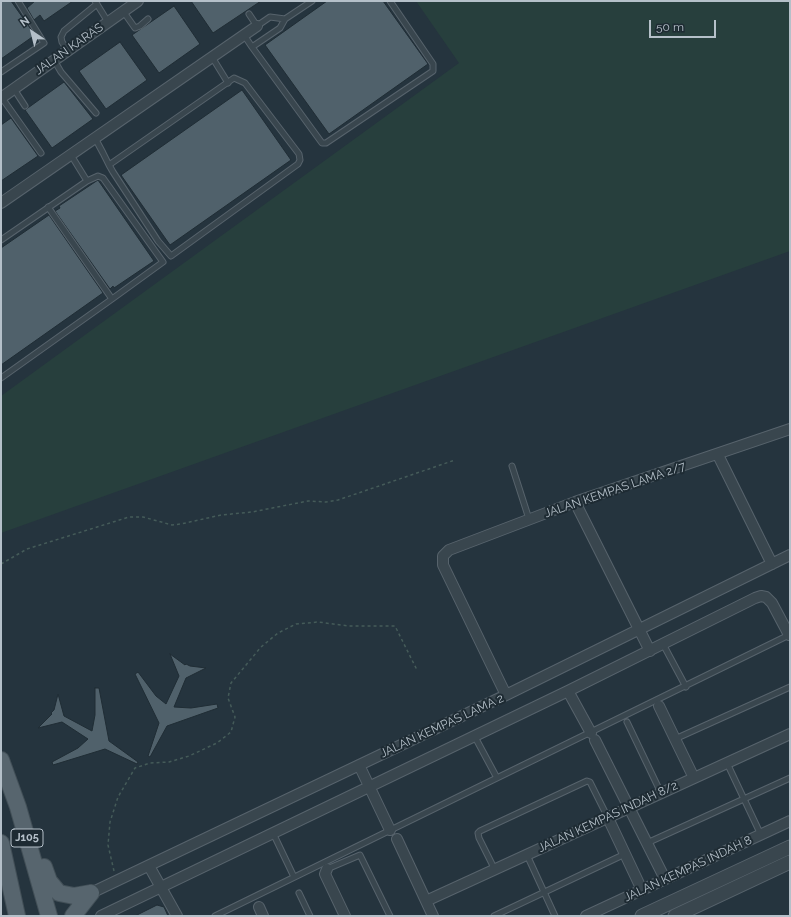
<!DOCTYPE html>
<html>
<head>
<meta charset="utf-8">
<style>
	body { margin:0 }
	#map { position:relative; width:791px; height:917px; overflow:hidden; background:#25343e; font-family:Raleway,sans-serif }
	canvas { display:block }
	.frame { position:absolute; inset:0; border:2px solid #b5c0c9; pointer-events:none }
	.north { position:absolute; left:12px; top:12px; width:40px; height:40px; -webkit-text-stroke:3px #1e2b33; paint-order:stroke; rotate:325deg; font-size:11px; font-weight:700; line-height:16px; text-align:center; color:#b5c0c9 }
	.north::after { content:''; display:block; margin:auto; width:14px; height:18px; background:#b5c0c9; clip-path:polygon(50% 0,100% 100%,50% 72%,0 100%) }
	.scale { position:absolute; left:649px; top:20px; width:67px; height:18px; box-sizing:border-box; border:2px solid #b5c0c9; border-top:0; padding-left:5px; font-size:12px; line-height:14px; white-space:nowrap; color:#b5c0c9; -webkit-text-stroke:3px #1e2b33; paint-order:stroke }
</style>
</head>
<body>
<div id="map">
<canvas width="791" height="917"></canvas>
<div class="frame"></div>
<div class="north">N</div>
<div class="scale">50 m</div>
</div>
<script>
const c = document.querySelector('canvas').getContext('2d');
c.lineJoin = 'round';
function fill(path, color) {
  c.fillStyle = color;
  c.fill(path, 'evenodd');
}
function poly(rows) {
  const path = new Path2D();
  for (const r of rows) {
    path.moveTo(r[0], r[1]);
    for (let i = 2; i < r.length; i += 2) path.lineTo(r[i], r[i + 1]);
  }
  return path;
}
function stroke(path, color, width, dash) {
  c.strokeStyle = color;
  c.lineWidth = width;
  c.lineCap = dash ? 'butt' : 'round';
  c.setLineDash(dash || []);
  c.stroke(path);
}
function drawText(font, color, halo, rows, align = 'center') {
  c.font = font + ' Raleway,sans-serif';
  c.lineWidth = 4;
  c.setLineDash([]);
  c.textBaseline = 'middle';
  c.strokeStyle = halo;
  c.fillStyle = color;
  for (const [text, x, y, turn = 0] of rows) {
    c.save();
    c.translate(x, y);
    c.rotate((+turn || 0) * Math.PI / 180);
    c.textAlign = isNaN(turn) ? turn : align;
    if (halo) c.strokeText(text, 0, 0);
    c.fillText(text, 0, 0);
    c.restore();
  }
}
const green = poly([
	[416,1,790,1,790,251,1,533,1,396,459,63]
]);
const building = poly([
	[1,1,11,1,35,35,1,59,1,1],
	[35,1,73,1,44,21,40,15,34,20,27,8,35,1],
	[191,1,261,1,213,33,191,1],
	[327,1,383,1,428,64,329,134,265,45,327,1],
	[174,6,200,44,159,73,132,35,174,6],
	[120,42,147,80,106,109,79,71,120,42],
	[64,82,93,119,52,148,25,110,64,82],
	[242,90,291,160,170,245,121,175,242,90],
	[11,118,38,156,1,181,1,125,11,118],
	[98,180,154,261,114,288,113,286,110,289,55,211,60,208,59,206,98,180],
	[49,215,103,293,1,365,1,248,49,215],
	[170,654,185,665,186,664,190,666,206,668,186,678,174,707,191,708,217,704,218,708,167,726,150,757,148,756,159,723,135,674,138,672,156,696,166,704,179,676,170,654],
	[95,688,99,688,109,741,138,762,137,764,105,749,53,765,52,762,78,748,88,739,62,722,38,728,52,714,51,713,54,710,58,694,64,716,92,731,95,715,95,688],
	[157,905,164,907,168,916,135,916,157,905]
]);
const path = poly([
	[1,564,27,549,129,517,143,517,172,525,181,524,221,515,252,512,308,501,326,502,338,500,455,460],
	[114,871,108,845,110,822,118,797,135,768,150,763,169,762,189,756,217,743,231,732,235,717,228,698,231,683,261,647,278,633,296,624,318,622,349,626,395,626,417,670]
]);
const service = poly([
	[95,1,108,22],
	[123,11,135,28,140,26,148,19],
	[249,14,257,26,270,17,285,19,312,1],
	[285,19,280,28,252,47,322,143,326,143,433,71,433,64,390,1],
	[244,35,252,47],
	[68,51,62,42,61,37,64,31,97,4],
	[212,57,228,83],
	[54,60,61,72,96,113],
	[1,72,44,43,18,1],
	[14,89,25,106],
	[2,98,41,153],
	[95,138,103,153,109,165,113,172,158,241,171,256,298,164,300,160,299,154,245,83,234,78,109,165],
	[87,181,98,176,103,178,163,262,112,299],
	[1,240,87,181,71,155],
	[1,378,112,299,48,207],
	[512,466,529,519],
	[663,644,686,687],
	[627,722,661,793],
	[475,737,497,778],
	[675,739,790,687],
	[727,763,761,835],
	[273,833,294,877],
	[647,843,790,778],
	[527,855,555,916],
	[327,869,360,855,390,916],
	[495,870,479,838,478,833,480,831,587,781,590,782,608,818],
	[299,893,310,916],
	[215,916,789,635],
	[494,916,625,854]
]);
const minor = poly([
	[1,98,138,1],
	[1,203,257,26],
	[718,455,772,564],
	[575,502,650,651],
	[568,691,591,733],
	[506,695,443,565,443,556,449,550,575,502,790,429],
	[659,706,694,778],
	[595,740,665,879],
	[359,765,390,830],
	[608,818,642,890],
	[397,839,433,916],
	[149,866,177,916],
	[327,869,325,874,345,916],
	[91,893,506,695,790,555],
	[426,901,790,734],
	[259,907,263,916],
	[101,916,568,691,755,598,761,596,766,597,772,603,789,635],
	[586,916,790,821]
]);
const tertiary = poly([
	[642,916,790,847],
	[675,916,790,862]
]);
const primary = poly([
	[1,760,18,807,49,916],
	[1,843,17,916],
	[44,867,49,881,59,893,74,896,91,893],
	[73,916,91,893]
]);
const shields = [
	[27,838,32]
];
const shieldNames = [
	["J105",27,838]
];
const streetNames = [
	["JALAN KARAS",69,49,-35],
	["JALAN KEMPAS LAMA 2/7",615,490,-19],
	["JALAN KEMPAS LAMA 2",442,726,-25],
	["JALAN KEMPAS INDAH 8/2",608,817,-25],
	["JALAN KEMPAS INDAH 8",688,869,-25]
];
fill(green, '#273f3d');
fill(building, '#50616b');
stroke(building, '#202d35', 1);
stroke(service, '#57636c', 7);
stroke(minor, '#57636c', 12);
stroke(tertiary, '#57636c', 15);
stroke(primary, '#424f57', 18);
stroke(path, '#455b59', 1.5, [3, 3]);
stroke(service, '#39464e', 5);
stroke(minor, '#39464e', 10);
stroke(tertiary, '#39464e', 13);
stroke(primary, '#57656e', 16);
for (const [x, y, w] of shields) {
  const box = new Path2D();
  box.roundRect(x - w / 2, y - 9, w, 18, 3);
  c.fillStyle = '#1e2b33';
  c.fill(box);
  stroke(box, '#b5c0c9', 1);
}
drawText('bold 11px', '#b5c0c9', null, shieldNames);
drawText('12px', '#b5c0c9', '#1e2b33', streetNames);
</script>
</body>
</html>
